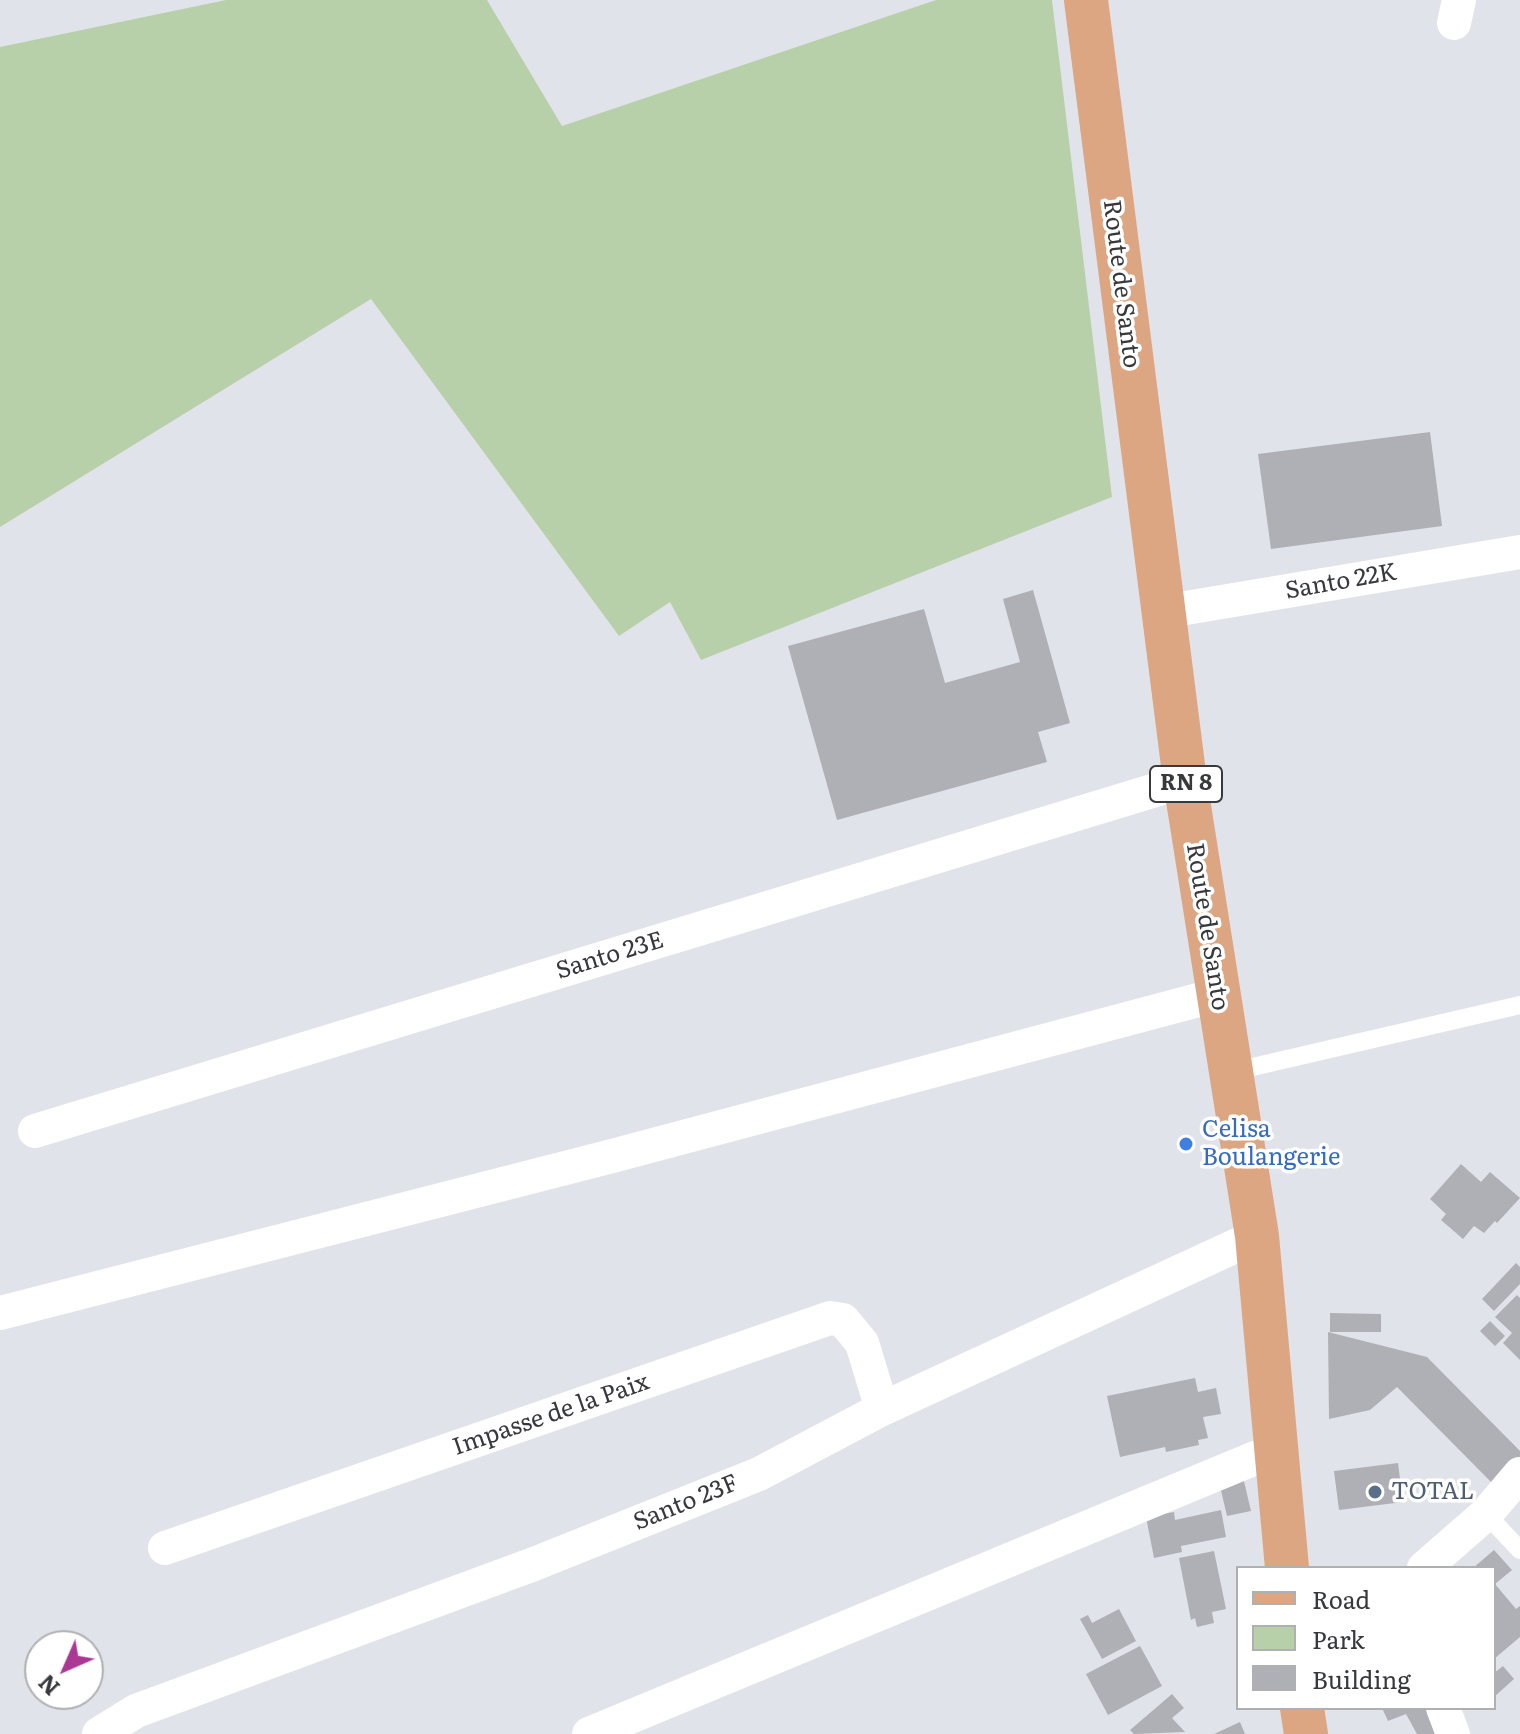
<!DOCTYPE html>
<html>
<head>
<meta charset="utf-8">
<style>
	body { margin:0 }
	#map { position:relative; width:1520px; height:1734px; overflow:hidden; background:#e1e3ea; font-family:Literata,serif }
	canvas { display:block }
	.legend { position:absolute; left:1236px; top:1566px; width:260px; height:144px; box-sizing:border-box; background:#fff; border:2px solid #afb0b1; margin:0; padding:10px 14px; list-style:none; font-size:24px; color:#38393c }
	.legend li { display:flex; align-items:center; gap:16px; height:40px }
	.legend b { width:40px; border:2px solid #afb0b1 }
	.north { position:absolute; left:24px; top:1630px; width:80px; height:80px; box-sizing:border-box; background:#fff; border:2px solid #afb0b1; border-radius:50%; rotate:225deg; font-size:22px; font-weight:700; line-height:32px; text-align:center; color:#38393c }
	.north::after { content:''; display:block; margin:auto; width:28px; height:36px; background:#ab3893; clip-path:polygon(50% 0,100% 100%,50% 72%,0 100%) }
</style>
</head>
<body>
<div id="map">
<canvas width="1520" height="1734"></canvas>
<ul class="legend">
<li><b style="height:10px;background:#dda683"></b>Road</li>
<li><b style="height:22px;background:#b8d0aa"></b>Park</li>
<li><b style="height:22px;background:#aeb0b6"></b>Building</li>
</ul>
<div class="north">N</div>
</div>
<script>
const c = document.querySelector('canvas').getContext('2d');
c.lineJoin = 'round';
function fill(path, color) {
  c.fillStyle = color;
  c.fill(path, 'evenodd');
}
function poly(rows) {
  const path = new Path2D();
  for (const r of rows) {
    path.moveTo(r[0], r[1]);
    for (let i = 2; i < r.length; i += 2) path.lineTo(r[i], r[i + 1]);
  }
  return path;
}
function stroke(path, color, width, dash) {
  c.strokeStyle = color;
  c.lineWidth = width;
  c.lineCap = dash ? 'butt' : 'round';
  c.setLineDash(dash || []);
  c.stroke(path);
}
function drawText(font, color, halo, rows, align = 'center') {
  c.font = font + ' Literata,serif';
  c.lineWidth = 7;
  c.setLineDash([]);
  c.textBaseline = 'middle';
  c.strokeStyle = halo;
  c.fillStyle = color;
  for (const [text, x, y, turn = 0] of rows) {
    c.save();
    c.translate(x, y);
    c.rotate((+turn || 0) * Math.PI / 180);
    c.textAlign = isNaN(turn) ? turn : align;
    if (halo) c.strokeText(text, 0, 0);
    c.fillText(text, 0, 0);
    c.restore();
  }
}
const green = poly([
	[226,0,487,0,562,126,936,0,1052,0,1112,497,701,660,670,602,619,636,371,299,0,527,0,47]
]);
const building = poly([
	[1430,432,1442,526,1271,549,1258,454],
	[1033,590,1070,723,1038,732,1047,762,837,820,788,646,924,609,945,683,1020,662,1003,599],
	[1461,1164,1481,1182,1490,1172,1520,1198,1497,1223,1495,1221,1484,1233,1474,1226,1463,1239,1441,1220,1446,1214,1430,1199],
	[1516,1263,1520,1267,1520,1284,1494,1311,1482,1299],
	[1517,1295,1520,1298,1520,1360,1503,1343,1512,1333,1495,1317],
	[1330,1313,1381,1314,1381,1332,1330,1332],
	[1490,1321,1505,1336,1495,1346,1480,1331],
	[1328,1332,1427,1357,1520,1451,1520,1458,1493,1484,1397,1387,1370,1410,1329,1419],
	[1195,1378,1198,1392,1216,1388,1221,1414,1203,1417,1208,1438,1198,1440,1199,1445,1166,1452,1165,1447,1120,1457,1107,1396],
	[1398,1463,1403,1502,1339,1510,1334,1471],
	[1243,1477,1251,1511,1227,1516,1219,1482],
	[1221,1510,1226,1537,1181,1546,1182,1552,1154,1558,1146,1517,1174,1512,1175,1520],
	[1494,1550,1512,1570,1495,1584,1516,1609,1520,1606,1520,1637,1494,1659,1494,1568,1473,1568],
	[1214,1551,1226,1609,1212,1612,1214,1623,1197,1627,1195,1618,1191,1620,1179,1558],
	[1119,1609,1136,1641,1102,1659,1080,1619,1088,1615,1092,1623],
	[1140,1646,1162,1686,1108,1715,1086,1674],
	[1503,1666,1514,1679,1494,1697,1494,1673],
	[1172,1694,1184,1708,1172,1718,1185,1732,1134,1734,1130,1730],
	[1382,1708,1429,1708,1441,1734,1417,1734,1406,1714,1388,1721],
	[1240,1722,1245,1734,1214,1734]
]);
const service = poly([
	[1231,1072,1520,1005],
	[1486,1514,1520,1550]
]);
const minor = poly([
	[1454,23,1459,0],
	[1162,612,1520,552],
	[35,1131,1185,781],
	[0,1313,616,1155,1217,995],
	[165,1548,830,1318,843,1320,862,1343,882,1409],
	[1424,1568,1486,1514,1520,1474],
	[1443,1708,1453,1734],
	[99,1734,136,1711,534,1564,759,1474,882,1409,1257,1236],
	[589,1734,1277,1449]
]);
const primary = poly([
	[1086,0,1185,781,1257,1236,1287,1568],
	[1302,1708,1306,1734]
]);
const markers = [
	[1186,1144,8,"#3f7fe0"],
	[1375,1492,8,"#5c6f8a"]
];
const shields = [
	[1186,784,72]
];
const shieldNames = [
	["RN 8",1186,784]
];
const streetNames = [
	["Route de Santo",1121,284,83],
	["Santo 22K",1341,582,-10],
	["Route de Santo",1207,927,81],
	["Santo 23E",610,956,-17],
	["Impasse de la Paix",551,1415,-19],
	["Santo 23F",686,1503,-22]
];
const shopNames = [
	["Celisa",1202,1130],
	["Boulangerie",1202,1158]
];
const serviceNames = [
	["TOTAL",1391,1492]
];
fill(green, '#b8d0aa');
fill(building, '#aeb0b6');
stroke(service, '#fff', 18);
stroke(minor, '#fff', 34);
stroke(primary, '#dda683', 44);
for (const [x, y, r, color] of markers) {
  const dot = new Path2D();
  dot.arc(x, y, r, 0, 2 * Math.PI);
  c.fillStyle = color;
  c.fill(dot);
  stroke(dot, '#fff', 3);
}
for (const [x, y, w] of shields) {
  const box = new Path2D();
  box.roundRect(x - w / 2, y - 18, w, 36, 6);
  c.fillStyle = '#fff';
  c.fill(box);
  stroke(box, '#38393c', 2);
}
drawText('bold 22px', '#38393c', null, shieldNames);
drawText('24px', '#38393c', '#fff', streetNames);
drawText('24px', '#366cbe', '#fff', shopNames, 'left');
drawText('24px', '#4e5e75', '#fff', serviceNames, 'left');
</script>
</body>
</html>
